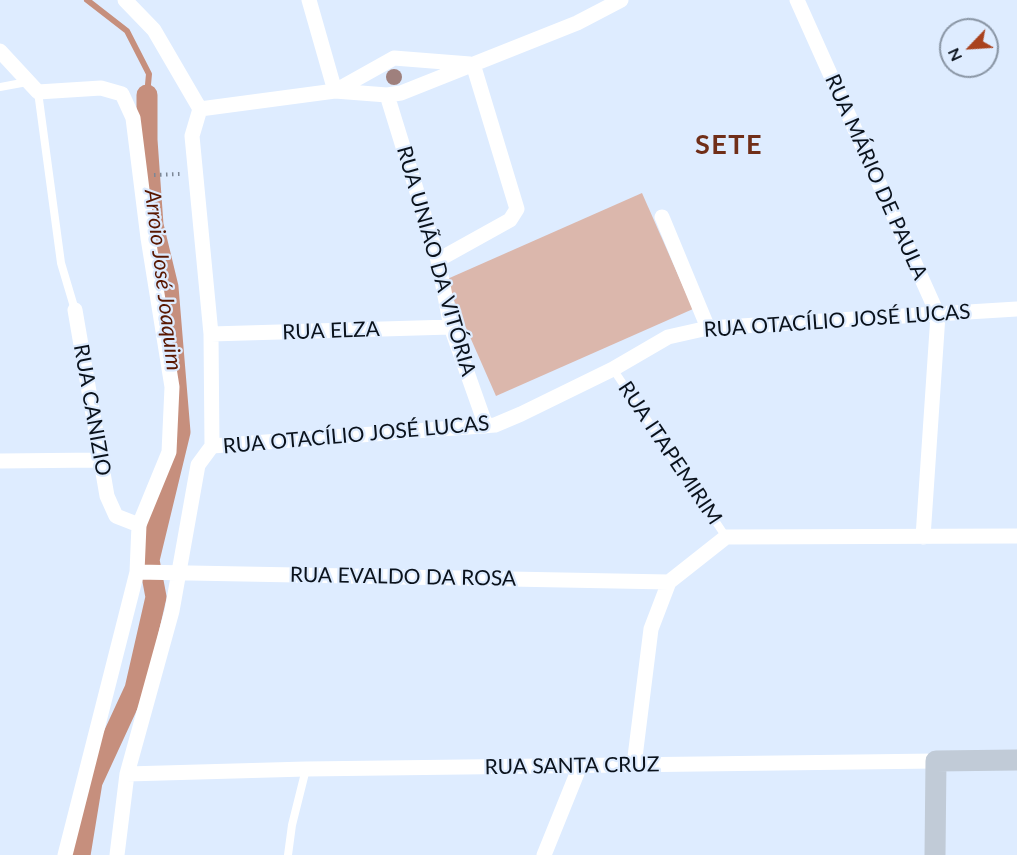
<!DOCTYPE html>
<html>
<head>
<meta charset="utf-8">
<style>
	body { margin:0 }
	#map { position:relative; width:1017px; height:855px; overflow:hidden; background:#deecff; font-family:Lato,sans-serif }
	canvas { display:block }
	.north { position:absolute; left:939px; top:18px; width:60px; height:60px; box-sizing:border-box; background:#deecff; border:2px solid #8995a4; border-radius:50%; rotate:245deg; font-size:16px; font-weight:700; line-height:24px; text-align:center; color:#0a121c }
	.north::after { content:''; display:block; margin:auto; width:21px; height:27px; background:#a9421e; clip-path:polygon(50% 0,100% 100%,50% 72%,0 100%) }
</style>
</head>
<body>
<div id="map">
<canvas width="1017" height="855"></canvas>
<div class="north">N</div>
</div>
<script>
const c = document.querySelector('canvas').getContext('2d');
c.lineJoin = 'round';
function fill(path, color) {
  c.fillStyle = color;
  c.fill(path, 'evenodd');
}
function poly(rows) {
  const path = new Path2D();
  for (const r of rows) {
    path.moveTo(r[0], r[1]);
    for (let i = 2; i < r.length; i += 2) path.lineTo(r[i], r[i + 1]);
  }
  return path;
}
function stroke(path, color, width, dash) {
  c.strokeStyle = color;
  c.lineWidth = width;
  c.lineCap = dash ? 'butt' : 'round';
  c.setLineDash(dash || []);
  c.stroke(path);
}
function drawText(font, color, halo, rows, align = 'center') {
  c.font = font + ' Lato,sans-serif';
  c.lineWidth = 4.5;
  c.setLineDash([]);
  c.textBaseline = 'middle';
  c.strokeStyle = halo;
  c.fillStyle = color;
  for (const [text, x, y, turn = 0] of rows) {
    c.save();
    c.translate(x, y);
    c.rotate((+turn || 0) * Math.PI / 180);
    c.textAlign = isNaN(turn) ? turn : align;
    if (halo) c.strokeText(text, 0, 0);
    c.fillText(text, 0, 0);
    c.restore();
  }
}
const green = poly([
	[642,193,693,309,496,396,445,280]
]);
const stream = poly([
	[87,0,127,31,149,74,147,95]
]);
const canal = poly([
	[80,855,92,782,135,689,156,597,149,560,180,432,168,287,153,225,147,140,147,95]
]);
const path = poly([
	[154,175,180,174]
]);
const service = poly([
	[0,87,27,82],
	[38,92,61,263,75,310],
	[613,369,726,537],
	[288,855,292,825,306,769]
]);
const minor = poly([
	[125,0,154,30,200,109],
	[309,0,335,91],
	[797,0,938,315,923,537],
	[0,51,38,92,101,88,122,94,133,118,148,238,172,387,169,452,139,525,137,572,65,855],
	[335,91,394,58,470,64],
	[387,95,438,260,451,327,486,426],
	[200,109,335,91,387,95,401,93,577,23,621,0],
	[200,109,192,136,211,334,212,446],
	[662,217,708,328],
	[438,260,510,220,517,209,473,64],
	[75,310,107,496,116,516,139,525],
	[211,334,451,327],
	[212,446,495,425,521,414,613,369,668,337,708,328,1017,309],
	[0,461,101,460],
	[137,572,669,582],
	[634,765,651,629,669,582,726,537,1017,536],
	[127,774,306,769,936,761],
	[117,855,127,774,172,611,198,465,212,446],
	[544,855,580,766]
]);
const secondary = poly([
	[935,855,936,761,1017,760]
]);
const trees = [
	[394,77]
];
const streetNames = [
	["RUA MÁRIO DE PAULA",876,177,66],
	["RUA UNIÃO DA VITÓRIA",436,261,74],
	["RUA OTACÍLIO JOSÉ LUCAS",837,321,-4],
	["RUA ELZA",331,331,-2],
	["RUA CANIZIO",92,410,80],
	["RUA OTACÍLIO JOSÉ LUCAS",356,435,-5],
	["RUA ITAPEMIRIM",670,453,56],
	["RUA EVALDO DA ROSA",403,577,1],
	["RUA SANTA CRUZ",572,766,-1]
];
const waterNames = [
	["Arroio José Joaquim",163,280,83]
];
const districtNames = [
	["SETE",729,145]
];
fill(green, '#dbb7ac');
stroke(stream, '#c68f7d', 6);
stroke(canal, '#c68f7d', 21);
stroke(path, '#7c8796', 4, [1.5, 4.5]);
stroke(service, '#fff', 8);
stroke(minor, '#fff', 15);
stroke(secondary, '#c1cbd7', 21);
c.fillStyle = '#9f807d';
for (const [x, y] of trees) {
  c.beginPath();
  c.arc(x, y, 8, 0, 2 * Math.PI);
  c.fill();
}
drawText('21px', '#0a121c', '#deecff', streetNames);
drawText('italic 22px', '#591700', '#deecff', waterNames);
c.letterSpacing = '1.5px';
drawText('bold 27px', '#702e18', '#deecff', districtNames);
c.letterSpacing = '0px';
</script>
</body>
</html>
